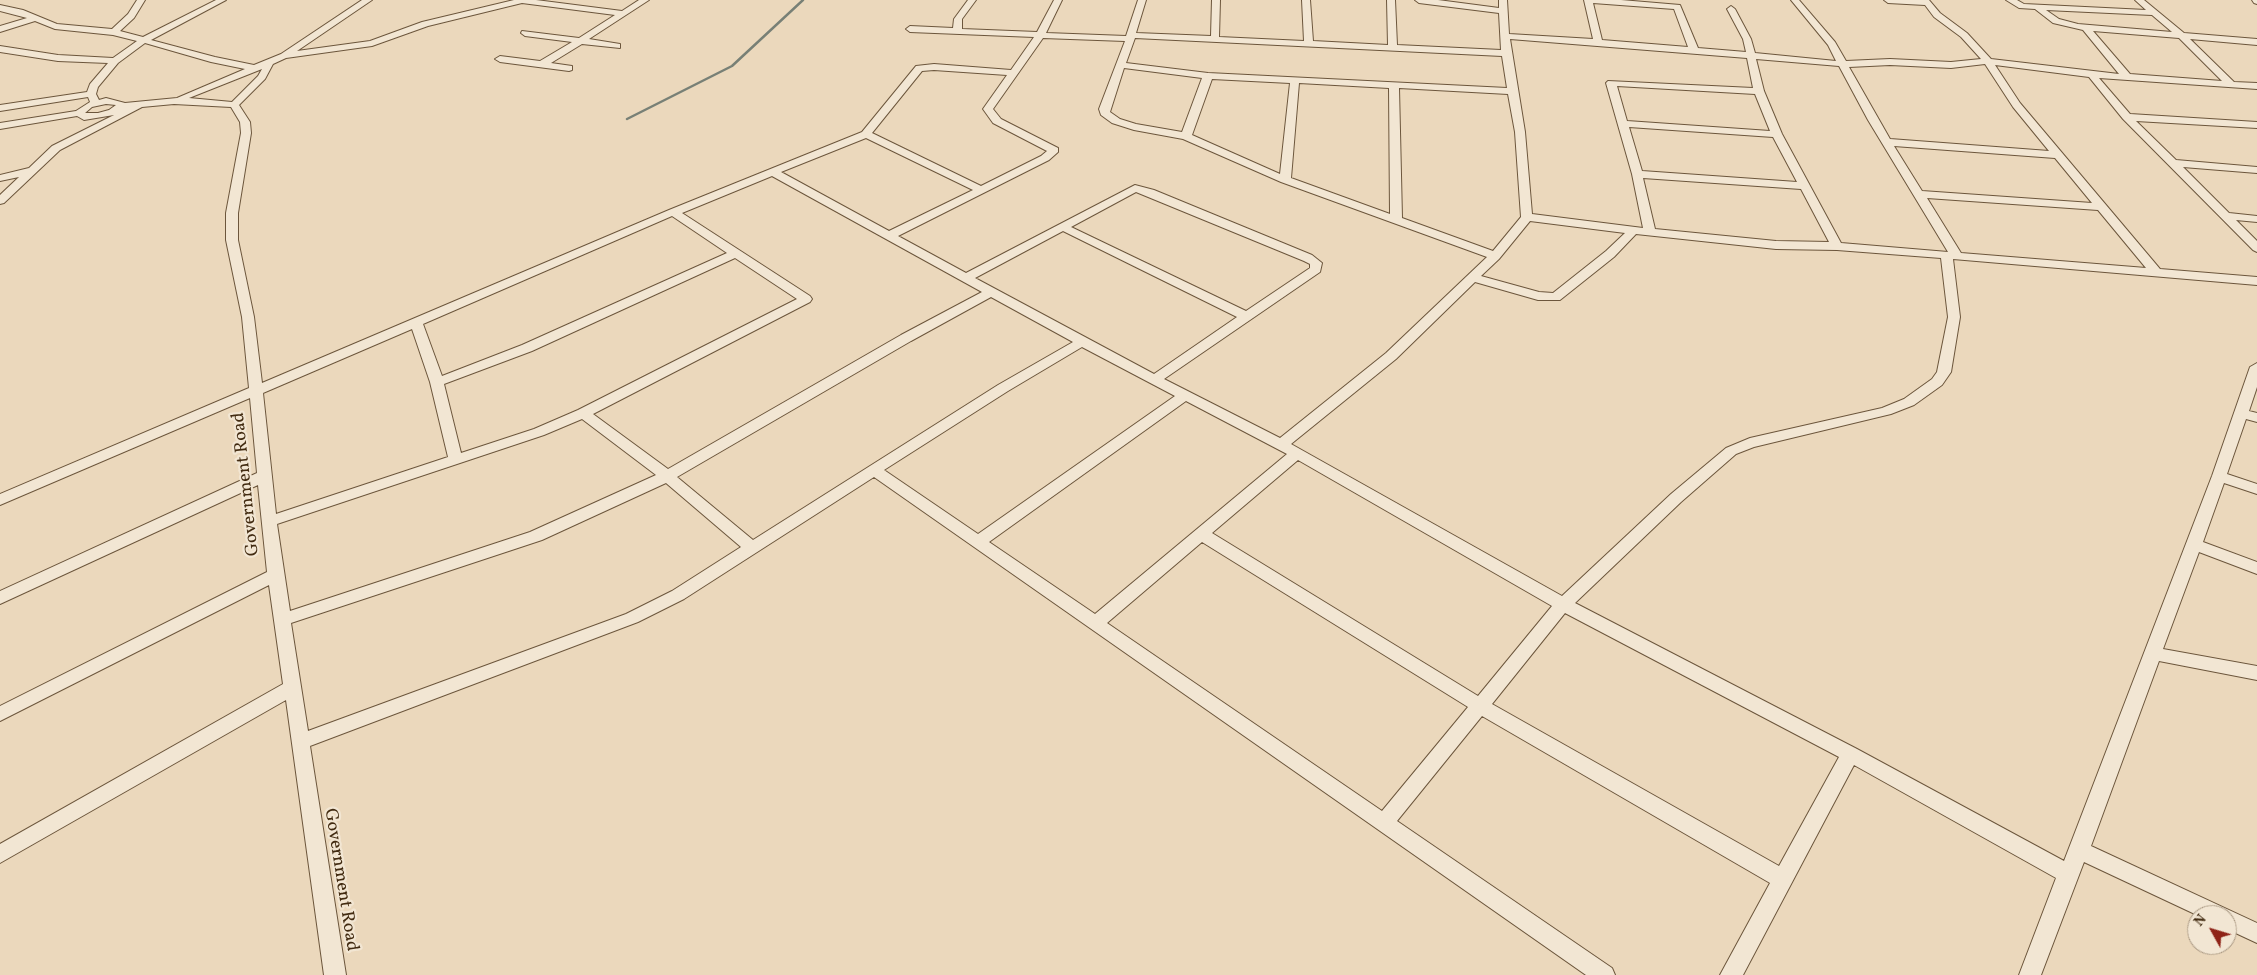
<!DOCTYPE html>
<html>
<head>
<meta charset="utf-8">
<style>
	body { margin:0 }
	#map { position:relative; width:2257px; height:975px; overflow:hidden; background:#ebd8bc; font-family:Vollkorn,serif }
	canvas { display:block }
	.north { position:absolute; left:2187px; top:905px; width:50px; height:50px; box-sizing:border-box; background:#f2e6d3; border:1px solid #ac9b85; border-radius:50%; rotate:309deg; font-size:14px; font-weight:700; line-height:20px; text-align:center; color:#422b11 }
	.north::after { content:''; display:block; margin:auto; width:18px; height:22px; background:#8f2418; clip-path:polygon(50% 0,100% 100%,50% 72%,0 100%) }
</style>
</head>
<body>
<div id="map">
<canvas width="2257" height="975"></canvas>
<div class="north">N</div>
</div>
<script>
const c = document.querySelector('canvas').getContext('2d');
c.lineJoin = 'round';
function poly(rows) {
  const path = new Path2D();
  for (const r of rows) {
    path.moveTo(r[0], r[1]);
    for (let i = 2; i < r.length; i += 2) path.lineTo(r[i], r[i + 1]);
  }
  return path;
}
function stroke(path, color, width, dash) {
  c.strokeStyle = color;
  c.lineWidth = width;
  c.lineCap = dash ? 'butt' : 'round';
  c.setLineDash(dash || []);
  c.stroke(path);
}
function fill(path, color) {
  c.fillStyle = color;
  c.fill(path, 'evenodd');
}
function drawText(font, color, halo, rows, align = 'center') {
  c.font = font + ' Vollkorn,serif';
  c.lineWidth = 4.5;
  c.setLineDash([]);
  c.textBaseline = 'middle';
  c.strokeStyle = halo;
  c.fillStyle = color;
  for (const [text, x, y, turn = 0] of rows) {
    c.save();
    c.translate(x, y);
    c.rotate((+turn || 0) * Math.PI / 180);
    c.textAlign = isNaN(turn) ? turn : align;
    if (halo) c.strokeText(text, 0, 0);
    c.fillText(text, 0, 0);
    c.restore();
  }
}
const stream = poly([
	[627,119,732,66,803,0]
]);
const minor = poly([
	[137,0,145,0,134,18,120,31,143,37,216,0,226,0,151,40,215,57,254,65,281,54,362,0,372,0,297,51,370,41,422,22,514,0,536,0,622,11,639,0,649,0,589,39,620,44,620,48,582,44,551,63,572,66,572,70,569,71,500,62,495,59,500,56,540,61,572,42,525,36,521,33,522,31,579,38,615,15,522,3,428,26,372,46,286,58,273,64,265,79,239,105,250,122,251,133,238,213,238,240,254,317,262,383,669,210,862,132,916,66,934,64,1011,70,1034,37,910,32,906,29,910,26,953,28,954,19,968,0,976,0,962,19,962,29,1037,32,1054,0,1062,0,1046,33,1126,36,1138,0,1146,0,1136,33,1211,36,1212,0,1220,0,1219,37,1304,41,1302,0,1310,0,1313,41,1388,45,1387,0,1395,0,1397,45,1501,50,1499,13,1419,3,1415,0,1438,0,1499,8,1499,0,1507,0,1509,34,1593,39,1584,0,1621,0,1680,5,1698,48,1746,52,1743,39,1727,9,1731,6,1735,9,1751,39,1755,53,1836,61,1828,45,1791,0,1799,0,1835,42,1846,61,1890,59,1951,62,1981,59,1961,37,1934,17,1925,5,1888,3,1884,0,1929,0,1940,13,1967,33,1991,59,2119,74,2083,30,2053,23,2035,9,2019,8,2006,0,2017,0,2024,4,2146,10,2135,0,2144,0,2184,33,2257,39,2257,45,2190,39,2234,82,2257,83,2257,89,2099,78,2130,114,2257,122,2257,128,2136,121,2176,160,2257,167,2257,173,2183,167,2229,213,2257,216,2257,222,2236,220,2257,241,2257,252,2253,250,2123,119,2089,77,1995,65,2020,103,2160,269,2257,277,2257,285,1953,259,1960,317,1951,372,1942,385,1914,405,1891,414,1754,447,1736,454,1681,502,1575,603,1857,749,2064,861,2212,476,2250,367,2257,363,2257,387,2249,411,2257,413,2257,422,2246,419,2227,474,2257,484,2257,494,2224,483,2203,542,2257,562,2257,574,2199,552,2163,649,2257,666,2257,680,2159,661,2091,846,2257,923,2257,943,2227,929,2227,915,2197,915,2084,862,2041,975,2019,975,2056,878,1854,765,1743,975,1720,975,1770,883,1482,716,1397,821,1612,968,1615,975,1586,975,874,477,684,599,638,622,310,746,346,975,324,975,286,700,0,863,0,844,283,684,269,585,0,721,0,706,267,572,258,485,0,604,0,591,257,473,250,398,0,505,0,494,249,388,242,317,226,240,226,213,241,133,240,122,231,107,174,104,142,107,60,150,4,203,0,204,0,195,19,177,0,181,0,175,29,168,52,146,114,115,84,120,77,116,0,129,0,123,76,111,90,102,88,97,0,111,0,105,87,92,90,84,108,63,58,61,0,52,0,46,58,55,113,58,137,41,113,35,55,29,35,21,0,32,0,26,27,18,0,11,0,5,23,10,57,24,112,29,128,14,137,0],
	[1593,3,1674,9,1688,47,1602,40,1593,3],
	[2046,10,2152,15,2172,32,2078,24,2059,19,2046,10],
	[2093,31,2179,38,2222,81,2130,74,2093,31],
	[1043,38,1125,41,1099,109,1101,115,1112,123,1134,130,1183,139,1281,182,1487,257,1386,353,1280,438,1164,379,1320,272,1322,263,1312,255,1154,190,1135,185,966,273,898,236,1049,160,1058,152,1058,148,1001,119,993,109,1043,38],
	[1135,38,1502,56,1507,88,1208,73,1126,63,1135,38],
	[1510,39,1747,58,1753,88,1608,81,1606,83,1632,174,1643,228,1532,214,1525,132,1510,39],
	[145,43,211,62,245,69,177,98,125,103,106,98,99,100,96,94,98,87,118,63,145,43],
	[1756,59,1839,66,1868,120,1948,252,1841,243,1782,134,1764,91,1756,59],
	[1985,64,2013,107,2049,151,1890,139,1849,67,1890,65,1951,68,1985,64],
	[1124,68,1202,78,1182,132,1136,124,1120,119,1110,112,1124,68],
	[262,69,258,76,232,102,189,98,262,69],
	[934,70,1007,75,983,109,993,123,1047,151,1041,156,981,186,872,133,922,71,934,70],
	[1212,79,1290,83,1280,174,1192,135,1212,79],
	[1299,83,1389,88,1390,214,1291,178,1299,83],
	[1617,86,1755,94,1770,131,1627,121,1617,86],
	[1399,88,1508,94,1515,132,1521,217,1493,251,1402,218,1399,88],
	[106,104,116,105,109,110,98,113,85,113,92,107,106,104],
	[1629,127,1773,137,1797,182,1642,171,1629,127],
	[866,138,973,190,889,231,781,172,866,138],
	[1894,146,2055,158,2092,203,1922,191,1894,146],
	[772,176,982,292,901,335,668,469,593,414,810,302,812,299,810,296,682,213,772,176],
	[1643,178,1801,189,1829,242,1776,241,1655,229,1643,178],
	[1136,192,1304,261,1310,264,1310,268,1246,311,1071,227,1136,192],
	[1927,198,2098,210,2146,268,1961,253,1927,198],
	[672,216,727,253,522,345,442,376,423,324,672,216],
	[1530,221,1625,233,1606,251,1553,293,1539,292,1481,276,1499,259,1530,221],
	[1063,231,1237,317,1154,374,975,278,1063,231],
	[1636,234,1776,249,1837,250,1941,258,1948,317,1937,372,1932,379,1904,399,1882,408,1750,438,1726,448,1671,494,1562,596,1291,444,1396,359,1475,282,1538,300,1560,300,1614,257,1636,234],
	[735,258,797,299,578,410,534,429,461,453,444,384,532,351,735,258],
	[991,297,1073,342,998,385,753,540,677,477,911,341,991,297],
	[412,329,430,382,448,457,276,514,263,393,412,329],
	[1082,347,1175,396,978,534,884,470,1008,391,1082,347],
	[1186,401,1287,454,1095,614,989,542,1186,401],
	[582,419,656,475,530,532,290,611,277,524,544,435,582,419],
	[1298,460,1552,606,1478,696,1212,533,1298,460],
	[666,483,741,547,672,591,626,614,308,731,291,623,542,540,666,483],
	[1202,542,1468,707,1382,811,1107,623,1202,542],
	[1565,613,1839,757,1779,866,1492,704,1565,613],
	[2252,0,2257,0,2257,4,2254,3,2252,0]
]);
const streetNames = [
	["Government Road",247,484,-96],
	["Government Road",340,880,81]
];
stroke(stream, '#788076', 2.5);
stroke(minor, '#6c563c', 2);
fill(minor, '#f2e6d3');
drawText('18px', '#422b11', '#f2e6d3', streetNames);
</script>
</body>
</html>
